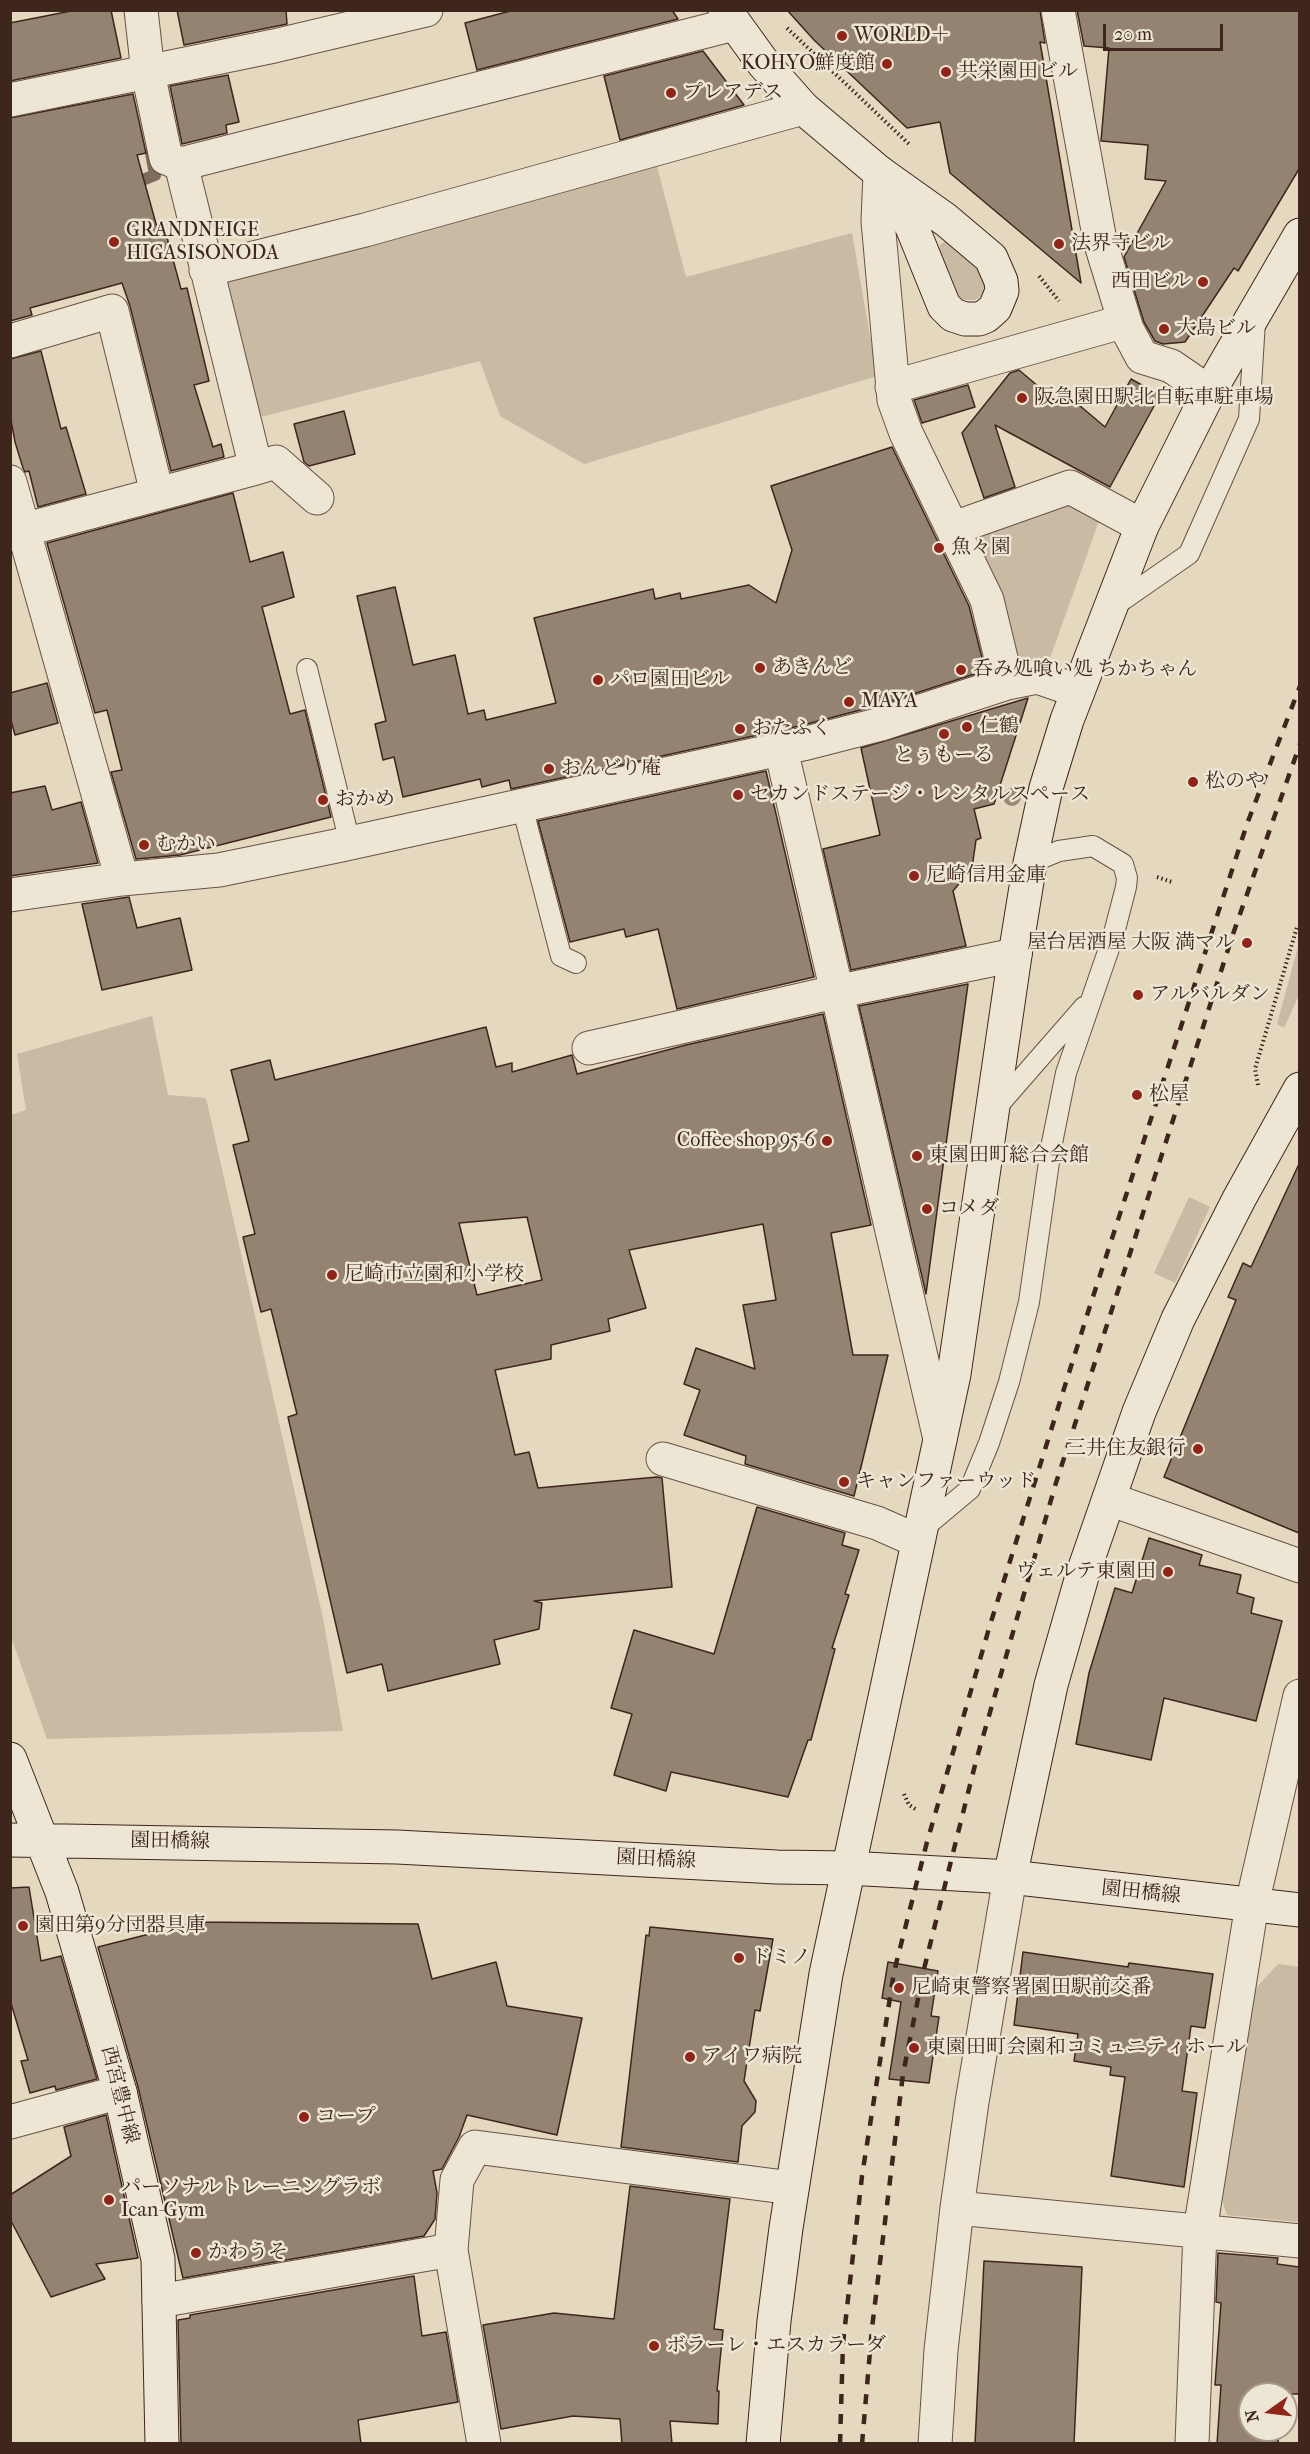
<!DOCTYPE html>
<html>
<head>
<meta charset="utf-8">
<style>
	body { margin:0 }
	#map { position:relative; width:1310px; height:2454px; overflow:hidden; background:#e4d8bf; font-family:"IM FELL French Canon",serif }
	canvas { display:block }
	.frame { position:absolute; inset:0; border:12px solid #3f261c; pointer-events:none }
	.north { position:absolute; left:1238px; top:2382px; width:60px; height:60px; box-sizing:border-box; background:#ede6d5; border:2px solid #a7998b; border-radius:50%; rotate:256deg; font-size:16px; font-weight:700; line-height:24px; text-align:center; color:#3f261c }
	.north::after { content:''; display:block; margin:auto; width:21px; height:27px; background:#8f2418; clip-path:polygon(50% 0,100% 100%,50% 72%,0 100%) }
	.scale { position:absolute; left:1103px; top:24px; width:120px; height:27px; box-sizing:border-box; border:3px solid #3f261c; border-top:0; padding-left:8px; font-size:18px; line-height:21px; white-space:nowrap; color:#3f261c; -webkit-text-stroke:4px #ede6d5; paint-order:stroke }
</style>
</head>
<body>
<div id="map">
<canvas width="1310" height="2454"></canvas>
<div class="frame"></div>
<div class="north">N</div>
<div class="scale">20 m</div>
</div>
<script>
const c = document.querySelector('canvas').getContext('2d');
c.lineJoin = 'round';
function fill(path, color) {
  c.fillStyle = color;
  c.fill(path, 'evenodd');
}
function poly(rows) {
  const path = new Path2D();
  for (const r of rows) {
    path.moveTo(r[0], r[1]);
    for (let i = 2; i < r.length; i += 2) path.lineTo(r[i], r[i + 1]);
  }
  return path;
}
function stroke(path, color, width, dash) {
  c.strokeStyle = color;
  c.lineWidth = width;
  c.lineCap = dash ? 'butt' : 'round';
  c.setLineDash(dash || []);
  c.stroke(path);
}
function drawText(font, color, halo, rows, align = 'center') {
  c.font = font + ' "IM FELL French Canon","Noto Serif JP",serif';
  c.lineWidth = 5;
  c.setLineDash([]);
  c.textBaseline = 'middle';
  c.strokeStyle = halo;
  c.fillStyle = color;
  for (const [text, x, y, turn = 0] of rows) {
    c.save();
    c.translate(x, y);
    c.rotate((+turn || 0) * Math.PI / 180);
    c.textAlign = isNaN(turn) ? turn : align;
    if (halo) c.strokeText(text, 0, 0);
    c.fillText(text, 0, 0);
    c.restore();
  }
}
const green = poly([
	[655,159,686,277,852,233,877,376,584,464,500,416,480,361,253,419,220,282],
	[944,242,949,242,978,265,985,285,982,295,975,300,957,300,939,252,940,245],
	[1065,503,1099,521,1048,664,1012,665,969,535],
	[1299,943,1299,995,1284,1028,1277,1024],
	[152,1016,168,1095,206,1098,323,1618,343,1731,47,1739,11,1637,10,1115,26,1110,17,1054],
	[1189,1197,1210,1207,1175,1283,1154,1273],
	[1278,1964,1299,1967,1299,2222,1227,2215,1222,2199,1254,1990]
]);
const stream = poly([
	[130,185,155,175,151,153]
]);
const building = poly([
	[76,10,111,10,121,58,10,81,10,23,76,10],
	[177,10,286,10,287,24,184,45,177,10],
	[514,10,672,10,678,19,477,70,465,23,514,10],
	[787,10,1040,10,1045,43,1040,42,1081,283,950,173,940,122,907,128,814,40,787,10],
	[1077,10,1299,10,1299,169,1238,271,1234,268,1185,342,1163,344,1155,341,1144,322,1124,257,1166,181,1145,179,1148,145,1101,141,1109,48,1084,46,1077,10],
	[703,51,744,105,620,140,604,76,703,51],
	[228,75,239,122,226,125,227,133,182,144,170,86,228,75],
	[133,94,146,153,137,155,158,231,165,230,181,289,187,288,209,381,194,385,213,447,221,444,224,457,171,471,130,306,122,283,30,308,32,315,10,321,10,118,133,94],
	[41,351,61,429,66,427,86,494,38,507,29,471,25,472,23,468,15,442,10,415,10,359,41,351],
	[1019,370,1059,404,1066,394,1105,427,1131,379,1160,395,1110,487,995,425,1015,487,984,498,962,433,1010,373,1019,370],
	[968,385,975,407,922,423,914,400,968,385],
	[344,411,355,454,309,466,304,462,294,424,344,411],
	[892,447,969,606,984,666,981,672,876,706,799,726,511,789,509,780,482,787,480,779,403,797,394,757,383,760,375,724,386,721,357,596,395,587,413,665,455,655,468,714,484,710,486,720,556,703,534,618,653,589,655,599,680,593,681,599,749,585,776,603,792,550,771,486,892,447],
	[233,493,250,562,283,552,294,597,262,607,290,714,305,710,331,817,180,855,136,859,111,772,122,770,107,710,95,713,47,543,233,493],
	[47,683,58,723,15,735,10,717,10,693,47,683],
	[1028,698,994,804,974,809,981,838,976,840,972,868,953,891,966,946,851,970,823,849,880,835,861,748,1028,698],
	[766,771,814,977,677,1009,658,929,626,937,624,929,570,942,538,821,766,771],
	[45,786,52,810,81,802,98,863,10,876,10,793,45,786],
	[129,897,137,928,180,918,192,970,102,990,82,904,129,897],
	[968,984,941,1181,926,1294,859,1006,968,984],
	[823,1014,871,1225,831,1233,853,1355,888,1355,854,1496,745,1464,746,1456,684,1435,700,1390,684,1384,696,1348,755,1369,743,1305,776,1300,763,1224,629,1250,646,1308,608,1319,610,1331,551,1345,551,1359,495,1370,515,1455,529,1452,538,1488,657,1477,662,1478,672,1587,534,1601,542,1603,539,1629,494,1640,500,1664,388,1691,382,1664,347,1673,288,1417,297,1414,271,1309,261,1312,243,1237,255,1234,233,1145,249,1141,231,1070,270,1060,275,1080,486,1027,496,1067,512,1063,512,1072,572,1055,577,1074,686,1045,823,1014],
	[527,1217,542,1280,477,1295,459,1223,527,1217],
	[1299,1164,1299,1533,1164,1477,1236,1300,1228,1297,1243,1263,1251,1267,1299,1164],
	[757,1507,845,1533,842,1545,859,1550,845,1594,849,1595,832,1648,835,1649,811,1740,808,1740,788,1797,671,1772,666,1791,614,1775,632,1714,611,1708,634,1630,714,1654,757,1507],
	[1149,1538,1202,1555,1199,1565,1241,1575,1237,1593,1254,1598,1251,1613,1282,1621,1256,1721,1164,1698,1151,1760,1076,1744,1089,1673,1115,1588,1132,1593,1149,1538],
	[29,1887,41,1961,61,1956,97,2079,56,2090,55,2086,30,2093,21,2061,28,2060,10,2000,10,1888,29,1887],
	[197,1922,418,1924,432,1979,496,1962,507,2006,582,2018,557,2135,467,2115,459,2137,442,2169,433,2171,437,2193,435,2219,424,2236,183,2278,138,2087,98,1947,197,1922],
	[650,1927,773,1939,760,2011,755,2010,744,2081,756,2101,755,2112,742,2126,738,2162,621,2147,646,1935,649,1936,650,1927],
	[1023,1952,1128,1967,1129,1963,1213,1974,1205,2028,1191,2026,1182,2091,1197,2093,1184,2187,1111,2176,1125,2077,1110,2075,1111,2067,1074,2061,1078,2034,1014,2025,1023,1952],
	[888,1962,938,1971,931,2016,939,2017,929,2083,889,2079,901,2002,882,1998,888,1962],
	[106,2115,138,2258,96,2264,105,2279,51,2297,10,2219,10,2195,71,2156,64,2127,106,2115],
	[630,2186,730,2199,714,2329,723,2330,717,2391,719,2391,718,2424,670,2421,672,2444,622,2444,620,2419,573,2416,501,2429,483,2325,554,2313,614,2319,630,2186],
	[1218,2253,1278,2258,1277,2264,1299,2267,1299,2394,1250,2394,1250,2430,1279,2430,1278,2444,1217,2444,1221,2385,1215,2385,1221,2303,1216,2302,1218,2253],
	[984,2261,1082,2267,1074,2444,975,2444,984,2261],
	[414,2276,422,2336,446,2332,458,2402,358,2420,361,2444,181,2444,178,2320,190,2318,190,2315,414,2276]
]);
const path = poly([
	[787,28,910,145],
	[1039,276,1059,301],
	[1157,877,1172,882],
	[1258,1085,1255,1069,1297,927,1300,928],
	[904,1794,909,1805,917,1810]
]);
const lane = poly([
	[1114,606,1189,554,1249,419,1255,321],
	[307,669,350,843],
	[522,806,561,956,576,963],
	[995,1109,1084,1007],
	[921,1530,970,1489,989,1443,1009,1382,1029,1302,1051,1148,1066,1073,1113,937,1126,887,1127,878,1123,864,1093,846,1059,851,1030,863]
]);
const street = poly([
	[1058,10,1100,241,1127,329],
	[10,100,274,46,426,10],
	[181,164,734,24],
	[880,173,878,221,894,400,906,433,987,600,1007,683],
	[206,270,365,230,803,108],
	[10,341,112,311,157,493],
	[892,387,1118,323,1127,329,1142,357,1171,366,1209,392],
	[256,468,276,462,317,498],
	[10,482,122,879],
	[954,528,1070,487,1142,526],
	[23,530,256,468,181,164,166,158,148,73,141,10],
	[781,749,940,1439],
	[10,895,122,879,219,870,341,845,803,744,881,724,1007,683,1037,677,1078,691],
	[589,1048,835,992,1015,955],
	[663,1459,877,1523,918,1541],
	[1109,1499,1300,1566],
	[10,2122,120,2092],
	[957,2208,1300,2241],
	[159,2301,451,2250],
	[484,2444,451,2250,457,2180,475,2147,792,2188],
	[935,2444,941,2350,957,2208,972,2102,1010,1877],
	[1192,2444,1200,2231,1252,1904,1300,1696]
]);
const secondary = poly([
	[725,10,764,64,803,108,880,173,946,220,991,258,1001,281,1002,291,995,308,986,316,979,319,965,319,953,315,944,306,912,227,880,173],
	[10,1759,62,1892,120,2092,158,2259,162,2444],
	[10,1840,397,1847,777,1867,848,1868,1010,1877,1300,1910],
	[1010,1877,1051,1685,1083,1573,1139,1412,1178,1319,1239,1199,1300,1089],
	[763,2444,774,2321,786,2228,826,1974,954,1374,1015,955,1030,863,1046,788,1067,720,1142,526,1209,392,1300,235]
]);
const rail = poly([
	[840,2444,843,2343,862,2176,894,1972,927,1842,990,1625,1089,1309,1247,824,1300,686],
	[862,2444,872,2328,903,2074,924,1969,976,1761,1055,1486,1233,934,1300,744]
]);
const trees = [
	[1012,797]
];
const markers = [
	[842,36,6,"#8f2418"],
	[887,64,6,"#8f2418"],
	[946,72,6,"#8f2418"],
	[671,93,6,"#8f2418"],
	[114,242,6,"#8f2418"],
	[1059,244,6,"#8f2418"],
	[1203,282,6,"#8f2418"],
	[1164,329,6,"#8f2418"],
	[1022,398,6,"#8f2418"],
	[939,548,6,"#8f2418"],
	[760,668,6,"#8f2418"],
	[961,670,6,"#8f2418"],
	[598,680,6,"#8f2418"],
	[849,702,6,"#8f2418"],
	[967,727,6,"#8f2418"],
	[740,729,6,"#8f2418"],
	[944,734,6,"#8f2418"],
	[549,769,6,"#8f2418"],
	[1193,782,6,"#8f2418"],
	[738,795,6,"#8f2418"],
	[323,800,6,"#8f2418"],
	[144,845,6,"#8f2418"],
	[914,876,6,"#8f2418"],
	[1247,943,6,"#8f2418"],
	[1138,995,6,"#8f2418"],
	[1137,1095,6,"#8f2418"],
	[827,1141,6,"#8f2418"],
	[917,1156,6,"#8f2418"],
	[927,1209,6,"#8f2418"],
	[332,1275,6,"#8f2418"],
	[1198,1449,6,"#8f2418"],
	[844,1482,6,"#8f2418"],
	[1168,1572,6,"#8f2418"],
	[23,1926,6,"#8f2418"],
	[739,1958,6,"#8f2418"],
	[899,1988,6,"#8f2418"],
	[914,2048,6,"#8f2418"],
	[690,2057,6,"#8f2418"],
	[304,2117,6,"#8f2418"],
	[109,2200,6,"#8f2418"],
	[196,2253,6,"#8f2418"],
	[654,2346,6,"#8f2418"]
];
const poiNames = [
	["WORLD＋",854,36],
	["KOHYO鮮度館",875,64,"right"],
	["共栄園田ビル",958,72],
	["プレアデス",683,93],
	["GRANDNEIGE",126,231],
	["HIGASISONODA",126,254],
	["法界寺ビル",1071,244],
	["西田ビル",1191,282,"right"],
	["大島ビル",1176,329],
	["阪急園田駅北自転車駐車場",1034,398],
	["魚々園",951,548],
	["あきんど",772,668],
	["呑み処喰い処 ちかちゃん",973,670],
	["パロ園田ビル",610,680],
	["MAYA",861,702],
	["仁鶴",979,727],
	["おたふく",752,729],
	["とぅもーる",944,756,"center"],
	["おんどり庵",561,769],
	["松のや",1205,782],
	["セカンドステージ・レンタルスペース",750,795],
	["おかめ",335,800],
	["むかい",156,845],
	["尼崎信用金庫",926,876],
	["屋台居酒屋 大阪 満マル",1235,943,"right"],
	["アルバルダン",1150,995],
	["松屋",1149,1095],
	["Coffee shop 95-6",815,1141,"right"],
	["東園田町総合会館",929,1156],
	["コメダ",939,1209],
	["尼崎市立園和小学校",344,1275],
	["三井住友銀行",1186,1449,"right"],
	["キャンファーウッド",856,1482],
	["ヴェルテ東園田",1156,1572,"right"],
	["園田第9分団器具庫",35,1926],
	["ドミノ",751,1958],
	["尼崎東警察署園田駅前交番",911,1988],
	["東園田町会園和コミュニティホール",926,2048],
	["アイワ病院",702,2057],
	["コープ",316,2117],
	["パーソナルトレーニングラボ",121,2188],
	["Ican-Gym",121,2211],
	["かわうそ",208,2253],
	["ボラーレ・エスカラーダ",666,2346]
];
const streetNames = [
	["園田橋線",170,1842,1],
	["園田橋線",656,1860,3],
	["園田橋線",1141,1893,6],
	["西宮豊中線",119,2095,76]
];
fill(green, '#c8baa3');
stroke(stream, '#806c5d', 12);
fill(building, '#958371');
stroke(building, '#3f261c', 1.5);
stroke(lane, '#685245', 22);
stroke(street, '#685245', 35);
stroke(secondary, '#3f261c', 35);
stroke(path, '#3f261c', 4, [1.5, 3]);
stroke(lane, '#ede6d5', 20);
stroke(street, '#ede6d5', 33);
stroke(secondary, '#ede6d5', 33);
stroke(rail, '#3f261c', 4.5, [10, 10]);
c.fillStyle = '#9c8a78';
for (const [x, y] of trees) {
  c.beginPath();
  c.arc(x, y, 9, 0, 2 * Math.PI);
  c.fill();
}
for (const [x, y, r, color] of markers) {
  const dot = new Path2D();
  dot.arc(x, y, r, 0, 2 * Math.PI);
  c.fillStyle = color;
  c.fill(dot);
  stroke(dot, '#ede6d5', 2);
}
drawText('20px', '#3f261c', '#ede6d5', poiNames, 'left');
drawText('20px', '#3f261c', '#ede6d5', streetNames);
</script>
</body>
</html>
